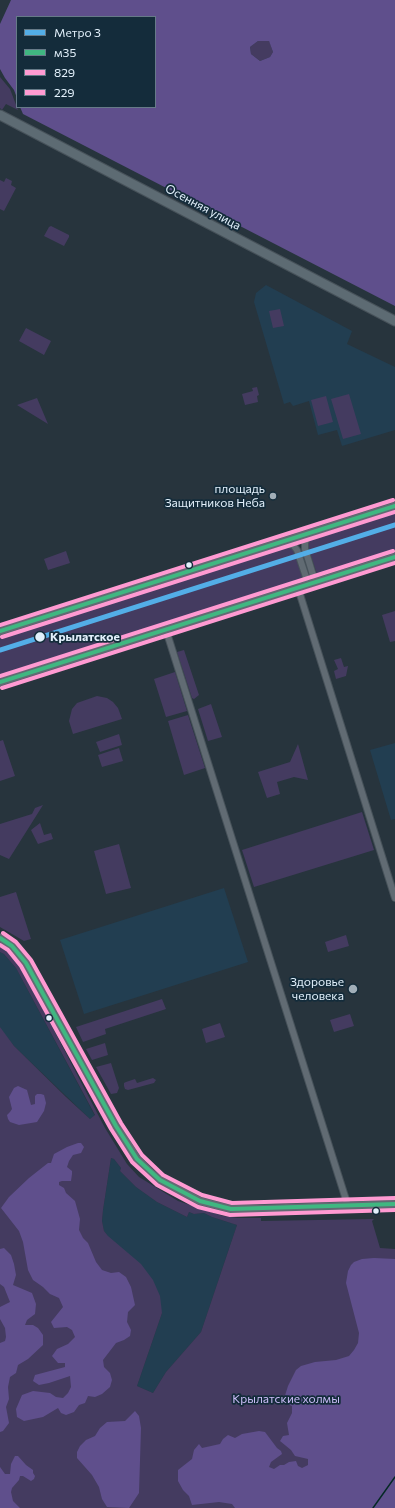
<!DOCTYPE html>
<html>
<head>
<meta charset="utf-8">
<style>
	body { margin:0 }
	#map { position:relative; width:395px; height:1508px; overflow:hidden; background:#27343d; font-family:Commissioner,sans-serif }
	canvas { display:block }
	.legend { position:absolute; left:16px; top:16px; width:140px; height:92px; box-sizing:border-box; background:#142c3b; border:1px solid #667a88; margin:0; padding:5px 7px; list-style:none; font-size:12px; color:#e2f0fb }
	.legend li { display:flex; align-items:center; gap:8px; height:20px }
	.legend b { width:20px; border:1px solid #667a88 }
</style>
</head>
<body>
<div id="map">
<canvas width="395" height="1508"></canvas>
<ul class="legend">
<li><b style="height:5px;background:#53aee7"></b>Метро 3</li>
<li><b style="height:5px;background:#40b781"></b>м35</li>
<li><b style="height:5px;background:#ff9ad2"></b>829</li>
<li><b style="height:5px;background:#ff9ad2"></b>229</li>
</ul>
</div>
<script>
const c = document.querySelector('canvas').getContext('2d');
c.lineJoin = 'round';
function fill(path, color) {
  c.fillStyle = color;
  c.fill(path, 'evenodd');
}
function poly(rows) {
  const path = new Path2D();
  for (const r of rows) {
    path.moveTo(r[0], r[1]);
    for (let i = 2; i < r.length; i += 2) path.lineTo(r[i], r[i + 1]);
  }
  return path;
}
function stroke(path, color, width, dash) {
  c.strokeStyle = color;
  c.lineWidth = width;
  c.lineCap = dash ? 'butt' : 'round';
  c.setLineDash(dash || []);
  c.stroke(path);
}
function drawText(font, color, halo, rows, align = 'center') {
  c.font = font + ' Commissioner,sans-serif';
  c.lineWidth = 3.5;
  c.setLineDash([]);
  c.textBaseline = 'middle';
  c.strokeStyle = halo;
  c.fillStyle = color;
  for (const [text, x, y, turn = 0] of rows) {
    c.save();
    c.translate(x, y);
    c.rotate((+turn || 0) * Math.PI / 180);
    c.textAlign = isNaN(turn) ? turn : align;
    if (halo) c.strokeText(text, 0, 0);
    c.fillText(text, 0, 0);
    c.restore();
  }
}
const built = poly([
	[266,285,352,331,347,344,395,367,395,430,342,446,337,430,318,435,309,401,293,406,290,402,284,404,254,302,256,293],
	[395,743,395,819,391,820,370,750],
	[224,888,248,962,84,1014,60,940],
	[0,952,4,954,16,968,95,1116,90,1119,14,1046,1,1030,0,1027],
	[111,1158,114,1159,121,1168,120,1171,136,1187,157,1202,187,1217,189,1212,194,1214,204,1213,212,1217,237,1225,201,1332,166,1372,153,1393,137,1386,162,1313,104,1231,102,1221,103,1210]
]);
const green = poly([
	[269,40,273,52,270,57,260,61,251,54,250,47,258,41],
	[0,77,10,89,18,110,6,104,2,110,0,108],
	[6,178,12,181,11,185,16,188,4,211,0,209,0,180,4,182],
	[51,226,69,235,69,237,64,246,44,236,49,227],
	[280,309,284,326,273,328,269,311],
	[26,328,51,341,44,355,19,341],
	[257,387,259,395,257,396,258,402,245,405,242,394,253,391,252,388],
	[349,394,361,434,343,439,331,399],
	[326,396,333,422,318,426,311,400],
	[37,398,48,424,17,405],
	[395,513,395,554,321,577,317,574,308,547,308,543,311,540],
	[289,546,294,549,304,579,299,585,0,677,0,638],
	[66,551,70,563,48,570,44,559],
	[395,611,395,641,390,642,382,615],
	[184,650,199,695,194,699,192,698,177,652],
	[341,658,344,667,348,666,346,676,336,679,334,671,338,669,334,660],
	[175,672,187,711,166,717,154,679],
	[97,696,107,698,113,702,118,708,122,719,73,734,69,721,72,709,77,703],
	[211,704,222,737,208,741,198,709],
	[188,715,205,768,184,775,168,721],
	[119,734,122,745,100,752,96,742],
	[3,740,15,776,0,781,0,741],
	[298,744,308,780,294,777,277,782,280,794,267,798,258,772,290,762],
	[119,748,123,761,102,767,98,755],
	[43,805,9,859,0,855,0,824,32,814,35,808],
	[362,812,374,850,254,887,242,850],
	[40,823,44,835,51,833,53,839,38,844,31,830],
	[119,844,131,888,106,894,94,851],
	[16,892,31,939,24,941,0,927,0,897],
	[346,935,349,946,328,952,325,942],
	[0,946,16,959,23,971,105,1128,127,1164,139,1177,178,1201,223,1216,238,1218,261,1218,261,1221,374,1219,372,1221,380,1248,395,1249,395,1508,0,1508,0,1027,14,1046,66,1097,90,1119,95,1115,16,968,4,954,0,952],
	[111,1158,114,1159,121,1168,120,1171,136,1187,157,1202,187,1217,189,1212,194,1214,204,1213,212,1217,237,1225,201,1332,166,1372,153,1393,137,1386,162,1313,160,1296,153,1280,141,1264,108,1236,104,1231,102,1221,103,1210],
	[162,999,166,1009,105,1029,106,1034,83,1042,76,1027],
	[350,1014,354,1026,334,1032,330,1020],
	[220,1023,225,1037,206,1043,202,1029],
	[105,1043,108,1055,92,1060,86,1049],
	[111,1063,119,1088,117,1093,111,1094,96,1067],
	[153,1078,156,1080,154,1083,128,1090,125,1089,124,1086,124,1083,126,1082,135,1079,137,1083]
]);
const forest = poly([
	[11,0,395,0,395,306,23,114,20,107,155,107,155,17,17,17,17,98,14,90,5,78,0,69,0,24],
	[258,41,269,41,273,52,270,57,260,61,251,54,250,47],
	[18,1086,27,1090,31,1105,35,1104,35,1096,37,1094,41,1094,44,1095,46,1103,44,1111,37,1122,19,1125,10,1122,8,1119,7,1115,10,1112,12,1109,9,1097,14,1088],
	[78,1143,81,1143,84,1147,81,1153,73,1155,69,1161,67,1167,72,1171,72,1174,71,1181,62,1181,59,1182,59,1185,64,1188,66,1193,75,1201,80,1219,79,1230,83,1238,88,1243,96,1262,102,1270,111,1273,119,1272,126,1277,131,1287,135,1305,128,1312,127,1322,131,1330,130,1336,124,1340,116,1343,103,1360,104,1367,110,1373,112,1380,110,1387,102,1394,95,1397,88,1396,85,1403,79,1405,74,1412,66,1415,61,1413,58,1408,43,1417,24,1421,17,1417,16,1409,22,1395,33,1391,50,1393,56,1397,63,1398,68,1393,71,1387,70,1376,49,1383,39,1385,33,1381,35,1375,65,1367,65,1363,58,1363,52,1356,57,1349,68,1344,75,1337,72,1330,67,1327,54,1328,51,1322,63,1307,59,1298,50,1294,43,1287,33,1280,28,1270,23,1242,19,1231,1,1208,9,1197,29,1178,48,1163,51,1163,54,1154,67,1147],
	[4,1248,11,1255,14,1264,16,1275,13,1285,32,1293,36,1304,35,1314,27,1320,25,1325,33,1325,38,1328,43,1335,43,1345,28,1359,18,1365,16,1373,10,1377,8,1387,9,1399,6,1407,9,1423,3,1431,0,1432,0,1343,5,1341,6,1337,5,1328,0,1319,0,1307,10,1302,4,1287,0,1284,0,1249],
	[374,1258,395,1259,395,1508,235,1508,232,1504,219,1502,192,1505,189,1496,183,1490,178,1481,178,1470,192,1459,194,1450,199,1444,202,1448,220,1444,223,1439,228,1435,235,1438,242,1434,259,1431,265,1432,277,1448,281,1451,282,1454,271,1462,269,1467,274,1469,280,1465,284,1465,289,1462,296,1461,298,1466,302,1468,308,1465,308,1459,295,1456,291,1450,280,1441,283,1436,289,1435,287,1423,292,1413,292,1406,283,1402,288,1386,296,1370,301,1366,315,1362,336,1360,349,1356,354,1350,358,1343,359,1333,346,1283,348,1271,351,1265,354,1262,362,1259],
	[135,1411,139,1416,141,1428,139,1493,129,1508,107,1507,102,1499,99,1487,92,1475,77,1458,77,1452,80,1446,86,1440,95,1436,100,1428,107,1422,125,1421],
	[15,1456,18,1456,26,1465,33,1470,33,1473,35,1476,34,1479,31,1481,23,1476,20,1476,19,1480,12,1488,11,1492,13,1501,20,1508,0,1508,0,1467,5,1474,10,1474,11,1464]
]);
const stream = poly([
	[373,1508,395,1477]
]);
const minor = poly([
	[312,534,309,535,305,542,305,549,313,575,317,579,323,580],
	[281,543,293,545,297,550,306,577,305,581,300,586],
	[298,588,395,898],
	[166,630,348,1206]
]);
const tertiary = poly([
	[0,631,395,506],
	[0,682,395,557],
	[0,938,12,946,26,963,116,1126,137,1159,151,1173,160,1180,200,1201,231,1209,259,1209,395,1204]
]);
const secondary = poly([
	[0,115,395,321]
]);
const bus1 = poly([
	[0,631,395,506],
	[0,682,395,557],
	[0,938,12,946,26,963,116,1126,137,1159,160,1180,200,1201,231,1209,395,1204]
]);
const bus2 = poly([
	[2,637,395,512],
	[2,688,395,563],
	[0,945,8,950,21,966,111,1129,132,1162,157,1185,198,1207,230,1215,395,1210]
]);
const bus3 = poly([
	[0,625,393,500],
	[0,676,393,551],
	[3,933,16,942,31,960,121,1123,142,1155,163,1175,202,1195,232,1203,395,1198]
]);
const metro1 = poly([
	[0,650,395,525]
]);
const markers = [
	[273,496,4,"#a1aeb8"],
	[189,565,3.5,"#e2f0fb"],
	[40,637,5.5,"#e2f0fb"],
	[353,989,5,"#a1aeb8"],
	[49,1018,3.5,"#e2f0fb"],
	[376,1211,3.5,"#e2f0fb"]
];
const streetNames = [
	["Осенняя улица",203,207,28]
];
const poiNames = [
	["площадь",265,489],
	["Защитников Неба",265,503],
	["Здоровье",344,982],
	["человека",344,996]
];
const stopNames = [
	["Крылатское",50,637]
];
const parkNames = [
	["Крылатские холмы",286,1399]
];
fill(built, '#223e51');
fill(green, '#443b60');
fill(forest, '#5f4f8c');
stroke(stream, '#052925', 1.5);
stroke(minor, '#47525a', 8);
stroke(tertiary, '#47525a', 10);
stroke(secondary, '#47525a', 11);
stroke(minor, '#616b73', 6);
stroke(tertiary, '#616b73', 8);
stroke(secondary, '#5d6b73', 9);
stroke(bus1, '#40b781', 4);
stroke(bus2, '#ff9ad2', 4);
stroke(bus3, '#ff9ad2', 4);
stroke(metro1, '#53aee7', 5);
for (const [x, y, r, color] of markers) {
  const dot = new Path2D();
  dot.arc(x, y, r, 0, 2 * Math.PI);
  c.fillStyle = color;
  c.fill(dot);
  stroke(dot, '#142c3b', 1.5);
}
drawText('12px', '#e2f0fb', '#142c3b', streetNames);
drawText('12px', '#e2f0fb', '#142c3b', poiNames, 'right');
drawText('bold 12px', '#e2f0fb', '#142c3b', stopNames, 'left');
drawText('12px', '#cbbcf7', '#142c3b', parkNames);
</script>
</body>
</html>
